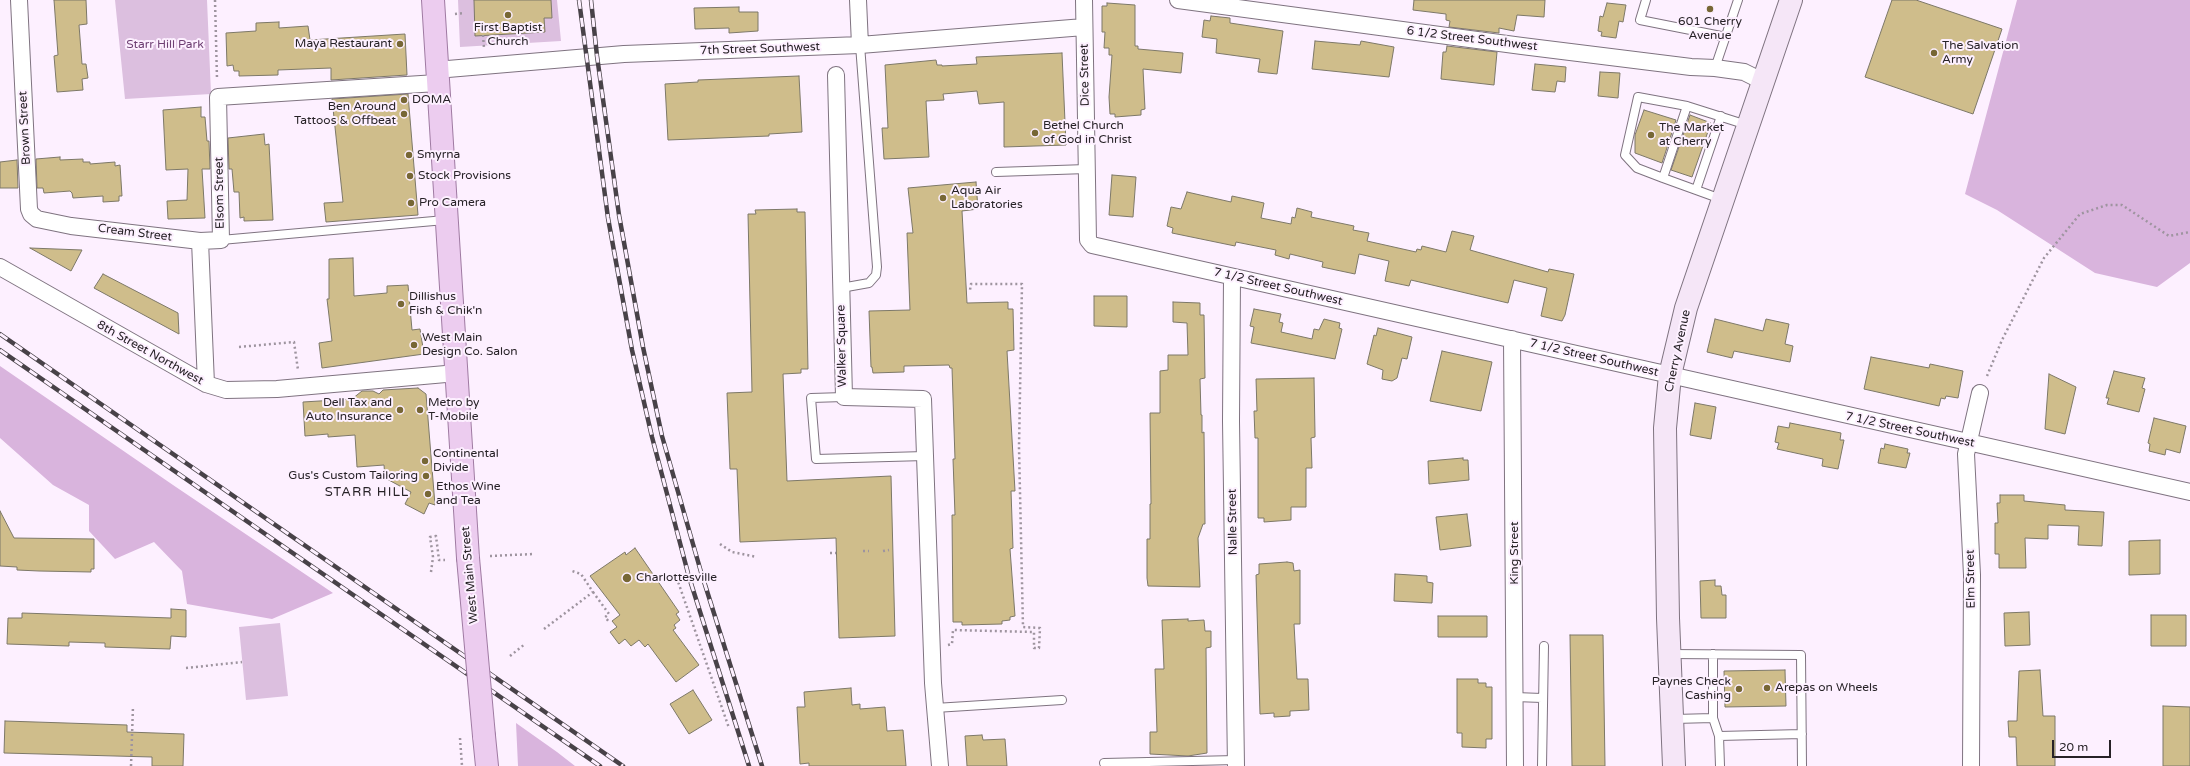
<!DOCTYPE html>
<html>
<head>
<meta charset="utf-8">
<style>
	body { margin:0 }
	#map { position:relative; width:2190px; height:766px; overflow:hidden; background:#fdf0ff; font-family:"Varela Round",sans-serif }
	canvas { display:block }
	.scale { position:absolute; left:2052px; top:740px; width:59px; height:18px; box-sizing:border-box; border:2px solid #272227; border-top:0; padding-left:5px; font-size:12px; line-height:14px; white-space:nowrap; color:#272227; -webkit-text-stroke:3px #fdf0ff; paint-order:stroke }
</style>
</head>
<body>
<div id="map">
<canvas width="2190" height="766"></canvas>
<div class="scale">20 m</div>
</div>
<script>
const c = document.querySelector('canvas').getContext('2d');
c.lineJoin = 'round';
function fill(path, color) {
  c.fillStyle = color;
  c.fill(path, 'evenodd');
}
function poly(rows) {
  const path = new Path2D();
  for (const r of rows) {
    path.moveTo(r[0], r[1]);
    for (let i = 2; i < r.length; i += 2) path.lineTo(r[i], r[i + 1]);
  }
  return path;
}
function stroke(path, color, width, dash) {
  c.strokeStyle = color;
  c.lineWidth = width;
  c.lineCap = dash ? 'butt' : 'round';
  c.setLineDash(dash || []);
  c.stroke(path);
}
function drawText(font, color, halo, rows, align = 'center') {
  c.font = font + ' "Varela Round",sans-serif';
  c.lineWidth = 4;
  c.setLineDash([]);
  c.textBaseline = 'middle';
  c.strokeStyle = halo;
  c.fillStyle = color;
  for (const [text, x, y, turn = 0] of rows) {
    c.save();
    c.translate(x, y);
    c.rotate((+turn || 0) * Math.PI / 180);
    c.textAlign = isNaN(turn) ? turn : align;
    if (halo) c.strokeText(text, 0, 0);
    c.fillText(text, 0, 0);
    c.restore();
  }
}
const green = poly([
	[115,0,207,0,211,94,125,99],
	[458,0,557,0,561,41,460,47],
	[280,623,288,696,246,700,239,627]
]);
const forest = poly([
	[2017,0,2190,0,2190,263,2157,287,2095,273,1997,210,1965,194],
	[0,366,173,485,333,593,272,619,187,604,182,571,154,542,115,559,89,531,89,505,53,485,0,438],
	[516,723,557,752,575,766,518,766]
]);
const building = poly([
	[54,0,86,0,87,24,79,25,82,64,86,64,88,78,82,79,83,90,57,92,54,56,58,55,54,0],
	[474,0,551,0,552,18,544,18,545,32,475,36,474,0],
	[1414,0,1545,0,1544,17,1517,15,1514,31,1499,28,1499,33,1449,27,1450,21,1446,20,1446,14,1413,10,1414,0],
	[1892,0,1916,0,2002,29,1973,114,1865,77,1892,0],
	[1107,3,1135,5,1135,46,1138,46,1138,49,1183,53,1181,73,1143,69,1145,109,1141,110,1141,115,1115,117,1115,114,1110,114,1109,97,1112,55,1109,55,1109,48,1104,48,1105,32,1102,32,1102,6,1107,6,1107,3],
	[1607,3,1626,5,1623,22,1619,21,1616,38,1601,36,1602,32,1598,31,1600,16,1603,17,1607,3],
	[739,7,739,12,758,12,758,31,729,33,729,28,695,29,694,8,739,7],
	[1211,16,1230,18,1230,23,1283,31,1277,74,1258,72,1260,59,1216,53,1217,39,1202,37,1204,20,1210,21,1211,16],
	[279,22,279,28,308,26,310,40,405,34,407,75,331,80,331,68,278,70,278,75,239,76,239,71,234,71,233,65,227,66,226,33,256,31,256,23,279,22],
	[1315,41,1360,45,1361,41,1394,47,1389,77,1312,69,1315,41],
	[1447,46,1497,52,1494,85,1441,79,1443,52,1446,52,1447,46],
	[1062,53,1066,145,1004,147,1004,102,979,104,977,91,943,94,944,100,926,101,929,157,884,159,882,128,888,128,885,65,936,60,937,65,942,65,942,66,977,64,976,57,1062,53],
	[1535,64,1566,67,1565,82,1557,81,1555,92,1532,90,1535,64],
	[1600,72,1620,73,1618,98,1598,96,1600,72],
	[799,76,802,132,769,134,769,136,668,140,665,84,698,82,698,80,799,76],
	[408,94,418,215,326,222,324,203,343,202,332,99,408,94],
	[201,107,201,117,205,117,207,141,209,141,210,169,202,169,205,218,168,219,167,201,187,200,188,169,166,170,163,110,201,107],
	[1644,110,1676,120,1662,163,1635,153,1635,135,1644,110],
	[1690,115,1711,123,1692,177,1671,170,1690,115],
	[264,134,265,145,269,144,273,220,244,221,244,217,240,218,239,192,234,192,232,169,229,169,228,138,264,134],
	[60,157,60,160,83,159,83,162,90,162,90,164,115,162,115,166,120,165,122,196,119,196,119,201,103,202,103,196,73,198,72,193,70,191,44,193,43,188,37,188,36,159,60,157],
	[17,160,18,188,0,188,0,162,17,160],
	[1112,175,1136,177,1133,217,1109,215,1112,175],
	[976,182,978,209,962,211,967,303,1008,302,1008,309,1013,309,1014,350,1007,351,1015,491,1011,491,1013,548,1010,549,1015,616,1010,617,1010,620,1002,621,1002,624,962,625,962,622,953,622,952,515,955,515,953,459,955,459,952,368,950,368,949,365,904,366,904,372,873,373,872,367,871,367,869,311,910,310,907,233,913,233,908,188,976,182],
	[1187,192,1231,202,1232,196,1264,203,1261,218,1291,224,1292,217,1295,218,1297,208,1312,212,1311,217,1354,226,1353,230,1369,233,1367,241,1416,252,1417,249,1421,250,1422,246,1446,252,1452,231,1474,236,1470,250,1548,272,1549,269,1574,274,1565,315,1562,321,1541,316,1547,288,1514,280,1508,303,1411,280,1409,286,1385,281,1389,261,1359,254,1355,274,1322,267,1323,262,1290,254,1289,259,1275,255,1276,250,1236,242,1235,246,1172,233,1173,228,1167,226,1171,207,1181,209,1187,192],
	[797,209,797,212,805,212,808,369,801,369,801,373,783,374,787,481,891,476,895,636,839,638,836,538,740,542,737,469,730,469,727,393,752,392,748,214,756,214,755,210,797,209],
	[30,248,82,250,71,271,30,248],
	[353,258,354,296,387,293,387,286,408,285,412,330,420,329,424,354,322,368,319,343,332,341,327,299,329,299,329,259,353,258],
	[103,274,178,313,179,334,94,288,103,274],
	[1094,296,1127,296,1127,327,1094,326,1094,296],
	[1173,302,1200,303,1200,315,1204,315,1205,378,1200,379,1201,415,1202,415,1202,433,1204,432,1205,524,1203,524,1198,538,1200,587,1148,586,1147,578,1147,539,1150,539,1150,504,1151,504,1150,413,1160,413,1160,371,1168,370,1168,355,1188,355,1187,323,1173,322,1173,302],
	[1254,309,1281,314,1279,322,1283,323,1281,332,1312,339,1314,329,1319,330,1324,319,1340,323,1339,328,1342,329,1335,359,1251,343,1254,327,1250,326,1254,309],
	[1715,319,1763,331,1766,319,1789,324,1785,344,1793,346,1790,362,1734,351,1732,358,1707,352,1715,319],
	[1378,328,1412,337,1407,359,1402,358,1397,378,1392,381,1382,379,1383,370,1367,364,1374,335,1376,336,1378,328],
	[1442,351,1492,362,1481,411,1430,401,1442,351],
	[1871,357,1929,368,1930,364,1963,371,1958,398,1946,396,1945,399,1941,398,1939,406,1864,389,1871,357],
	[2114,371,2145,378,2142,388,2145,389,2139,412,2107,404,2109,398,2106,398,2114,371],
	[2049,374,2076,387,2065,434,2045,429,2049,374],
	[1314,378,1315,434,1315,437,1311,438,1312,468,1306,468,1306,507,1291,507,1291,520,1264,522,1264,518,1258,518,1258,438,1255,438,1254,411,1257,411,1256,379,1314,378],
	[418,388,426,394,435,505,429,503,424,514,405,504,411,492,385,478,384,465,357,467,355,435,328,437,328,434,305,436,303,402,352,399,362,391,373,391,379,394,383,390,418,388],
	[1695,403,1716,407,1711,439,1690,435,1695,403],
	[2154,418,2186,426,2180,453,2166,449,2165,455,2149,451,2150,444,2148,443,2154,418],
	[1790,423,1841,433,1840,440,1844,440,1838,469,1822,466,1823,459,1777,449,1779,443,1775,442,1778,426,1789,428,1790,423],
	[1885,444,1908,449,1907,453,1910,453,1906,468,1878,463,1881,448,1884,449,1885,444],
	[1463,458,1463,460,1468,460,1469,480,1429,484,1428,461,1463,458],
	[2000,495,2024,495,2024,501,2065,505,2065,510,2104,512,2102,546,2078,545,2079,526,2048,525,2048,539,2025,538,2026,568,1999,568,1999,554,1995,554,1995,523,1998,523,1997,503,2000,503,2000,495],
	[0,511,14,538,94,539,94,569,91,569,91,572,39,571,17,570,17,567,0,566,0,511],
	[1467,514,1471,546,1440,550,1436,517,1467,514],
	[2160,540,2160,574,2129,575,2129,541,2160,540],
	[635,548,679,612,676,614,680,620,674,625,676,628,673,630,699,665,676,682,648,644,645,647,639,640,631,646,625,639,619,644,610,632,617,627,612,621,620,615,590,576,625,552,626,555,635,548],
	[1287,562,1293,563,1294,571,1300,570,1300,624,1294,624,1297,679,1308,679,1309,710,1290,711,1290,716,1274,717,1274,713,1260,714,1256,575,1259,574,1259,564,1287,562],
	[1395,574,1427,576,1427,582,1433,583,1432,603,1394,601,1395,574],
	[1715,580,1715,586,1721,586,1722,595,1726,595,1726,618,1701,618,1700,581,1715,580],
	[171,609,186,610,186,637,171,636,170,649,105,647,105,643,69,642,69,646,7,644,8,618,22,618,22,613,171,618,171,609],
	[2029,612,2030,645,2005,646,2004,613,2029,612],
	[2151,615,2186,615,2186,646,2151,646,2151,615],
	[1438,616,1487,616,1487,637,1438,637,1438,616],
	[1188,619,1188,621,1204,620,1205,631,1211,631,1211,647,1206,648,1207,753,1188,756,1150,754,1150,732,1157,732,1155,669,1164,669,1162,620,1188,619],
	[1570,635,1603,635,1605,766,1572,766,1570,635],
	[1785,670,1786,706,1725,707,1724,671,1785,670],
	[2040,670,2043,716,2055,716,2055,766,2017,766,2016,737,2009,737,2008,721,2017,721,2019,671,2040,670],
	[1457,679,1478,679,1478,683,1486,683,1486,687,1492,687,1492,739,1486,739,1486,748,1462,747,1462,733,1457,733,1457,679],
	[851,688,852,705,860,704,860,709,885,707,887,731,903,730,906,766,809,766,809,763,800,764,797,707,805,707,804,692,851,688],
	[693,690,712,720,689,734,670,704,693,690],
	[2163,706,2190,707,2190,766,2163,766,2163,706],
	[5,721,127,725,127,732,184,734,183,766,152,766,152,757,4,753,5,721],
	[982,735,983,740,1005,739,1007,766,967,766,965,736,982,735]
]);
const path = poly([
	[215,0,217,79],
	[455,14,464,13],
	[483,35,484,48],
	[239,347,294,342,298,370],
	[1987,376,2002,340,2044,258,2080,214,2107,205,2122,205,2169,236,2190,232],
	[720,544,732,552,757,557],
	[863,551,869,551],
	[883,551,889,550],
	[830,553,836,553],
	[490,556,534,554],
	[431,572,433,557,430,537,436,536,439,560,445,560],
	[675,573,729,728],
	[593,592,609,614,605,617,610,623],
	[544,629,593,592,581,574,572,571],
	[948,645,952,644,953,630,1034,632,1034,648,1039,648,1040,628,1023,627,1019,447,1022,284,971,284,970,290],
	[510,656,525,644],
	[186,668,242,662],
	[460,738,462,766],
	[131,766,133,706]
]);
const service = poly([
	[1646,0,1640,20,1726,37],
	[1715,68,1738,0],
	[996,172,1087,169],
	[1663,178,1637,168,1625,155,1638,97,1687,106],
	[1696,190,1721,116],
	[1721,199,1663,178,1687,106,1747,125],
	[221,240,445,220],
	[841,288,869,283,876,275,877,267,860,45],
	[844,397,811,398,816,459,925,456],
	[1670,654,1801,655,1802,766],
	[1515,697,1542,698],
	[935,708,1062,700],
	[1713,718,1719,736],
	[1674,719,1713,718,1713,654],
	[1104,763,1236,760],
	[1542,766,1544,646],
	[1720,766,1719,736,1802,734]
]);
const minor = poly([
	[19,0,29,209,31,214,37,219,71,226,200,241,221,240,218,97,437,83],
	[858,0,860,45],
	[1084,0,1088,240,1092,245,2190,492],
	[1178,0,1522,46,1691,67,1715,68,1744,72,1764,82],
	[436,70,624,54,860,45,1084,27],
	[836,75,844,397,923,399,933,683,940,766],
	[200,241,206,384],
	[0,267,206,384,226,390,277,389,457,373],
	[1232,277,1231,421,1236,766],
	[1512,339,1515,766],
	[1971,766,1972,575,1966,454,1980,393]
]);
const secondary = poly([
	[1674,766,1668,618,1665,428,1670,375,1686,308,1791,0]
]);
const primary = poly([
	[433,0,468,558],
	[484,736,487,766]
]);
const rail = poly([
	[579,0,608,218,632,350,652,437,689,577,749,766],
	[591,0,597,56,619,215,643,347,662,436,701,572,762,766],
	[0,334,623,766],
	[0,350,600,766]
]);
const primaryBridge = poly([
	[468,558,484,736]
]);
const markers = [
	[1710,9,4,"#776735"],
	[508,15,4,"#776735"],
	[400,44,4,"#776735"],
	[1934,53,4,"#776735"],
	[404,100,4,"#776735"],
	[404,114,4,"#776735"],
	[1035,133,4,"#776735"],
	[1651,135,4,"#776735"],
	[409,155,4,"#776735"],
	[410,176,4,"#776735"],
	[943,198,4,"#776735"],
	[411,203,4,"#776735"],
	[401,304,4,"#776735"],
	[414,345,4,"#776735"],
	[400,410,4,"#776735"],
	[420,410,4,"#776735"],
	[425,461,4,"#776735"],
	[426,476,4,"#776735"],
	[428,494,4,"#776735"],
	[627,578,5,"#776735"],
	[1767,688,4,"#776735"],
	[1739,689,4,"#776735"]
];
const poiNames = [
	["601 Cherry",1710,22,"center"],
	["Avenue",1710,36,"center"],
	["First Baptist",508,28,"center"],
	["Church",508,42,"center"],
	["Maya Restaurant",392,44,"right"],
	["The Salvation",1942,46],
	["Army",1942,60],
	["DOMA",412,100],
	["Ben Around",396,107,"right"],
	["Tattoos & Offbeat",396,121,"right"],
	["Bethel Church",1043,126],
	["of God in Christ",1043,140],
	["The Market",1659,128],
	["at Cherry",1659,142],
	["Smyrna",417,155],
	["Stock Provisions",418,176],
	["Aqua Air",951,191],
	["Laboratories",951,205],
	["Pro Camera",419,203],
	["Dillishus",409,297],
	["Fish & Chik'n",409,311],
	["West Main",422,338],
	["Design Co. Salon",422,352],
	["Dell Tax and",392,403,"right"],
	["Auto Insurance",392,417,"right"],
	["Metro by",428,403],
	["T-Mobile",428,417],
	["Continental",433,454],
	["Divide",433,468],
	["Gus's Custom Tailoring",418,476,"right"],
	["Ethos Wine",436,487],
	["and Tea",436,501],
	["Charlottesville",636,578],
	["Paynes Check",1731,682,"right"],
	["Cashing",1731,696,"right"],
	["Arepas on Wheels",1775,688]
];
const streetNames = [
	["6 1/2 Street Southwest",1472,39,7],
	["7th Street Southwest",760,49,-2],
	["Dice Street",1085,75,-91],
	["Brown Street",25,128,-93],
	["Elsom Street",220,193,-91],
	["Cream Street",135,233,7],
	["7 1/2 Street Southwest",1278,287,13],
	["Walker Square",842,346,-91],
	["Cherry Avenue",1678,351,-78],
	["8th Street Northwest",150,353,29],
	["7 1/2 Street Southwest",1594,358,13],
	["7 1/2 Street Southwest",1910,430,12],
	["Nalle Street",1233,522,-91],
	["King Street",1515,553,-90],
	["West Main Street",470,575,-95],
	["Elm Street",1971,579,-91]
];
const parkNames = [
	["Starr Hill Park",165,45]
];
const neighbourhoodNames = [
	["STARR HILL",367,493]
];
fill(green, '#dcbfdf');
fill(forest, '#d9b4dd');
fill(building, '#cfbd8b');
stroke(building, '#7d7868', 1);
stroke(service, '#7f7380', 10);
stroke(minor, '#7f7380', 18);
stroke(secondary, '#7f7380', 24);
stroke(primary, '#9f7aa2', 24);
stroke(path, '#9e949f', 2.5, [2, 3]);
stroke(service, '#fff', 8);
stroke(minor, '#fff', 16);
stroke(secondary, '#f5e6f7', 22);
stroke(primary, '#ecccef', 22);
stroke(rail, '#484248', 4.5);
stroke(rail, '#fdf0ff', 3, [9]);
stroke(primaryBridge, '#9f7aa2', 24, []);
stroke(primaryBridge, '#ecccef', 22);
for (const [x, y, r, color] of markers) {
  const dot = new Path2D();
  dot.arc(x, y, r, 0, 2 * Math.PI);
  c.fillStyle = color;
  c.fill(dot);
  stroke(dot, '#fdf0ff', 1.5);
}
drawText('12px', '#272227', '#fdf0ff', poiNames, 'left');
drawText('12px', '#272227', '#fdf0ff', streetNames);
drawText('12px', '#6e3f73', '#fdf0ff', parkNames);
c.letterSpacing = '1px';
drawText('13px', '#272227', '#fdf0ff', neighbourhoodNames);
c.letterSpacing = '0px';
</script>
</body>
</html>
